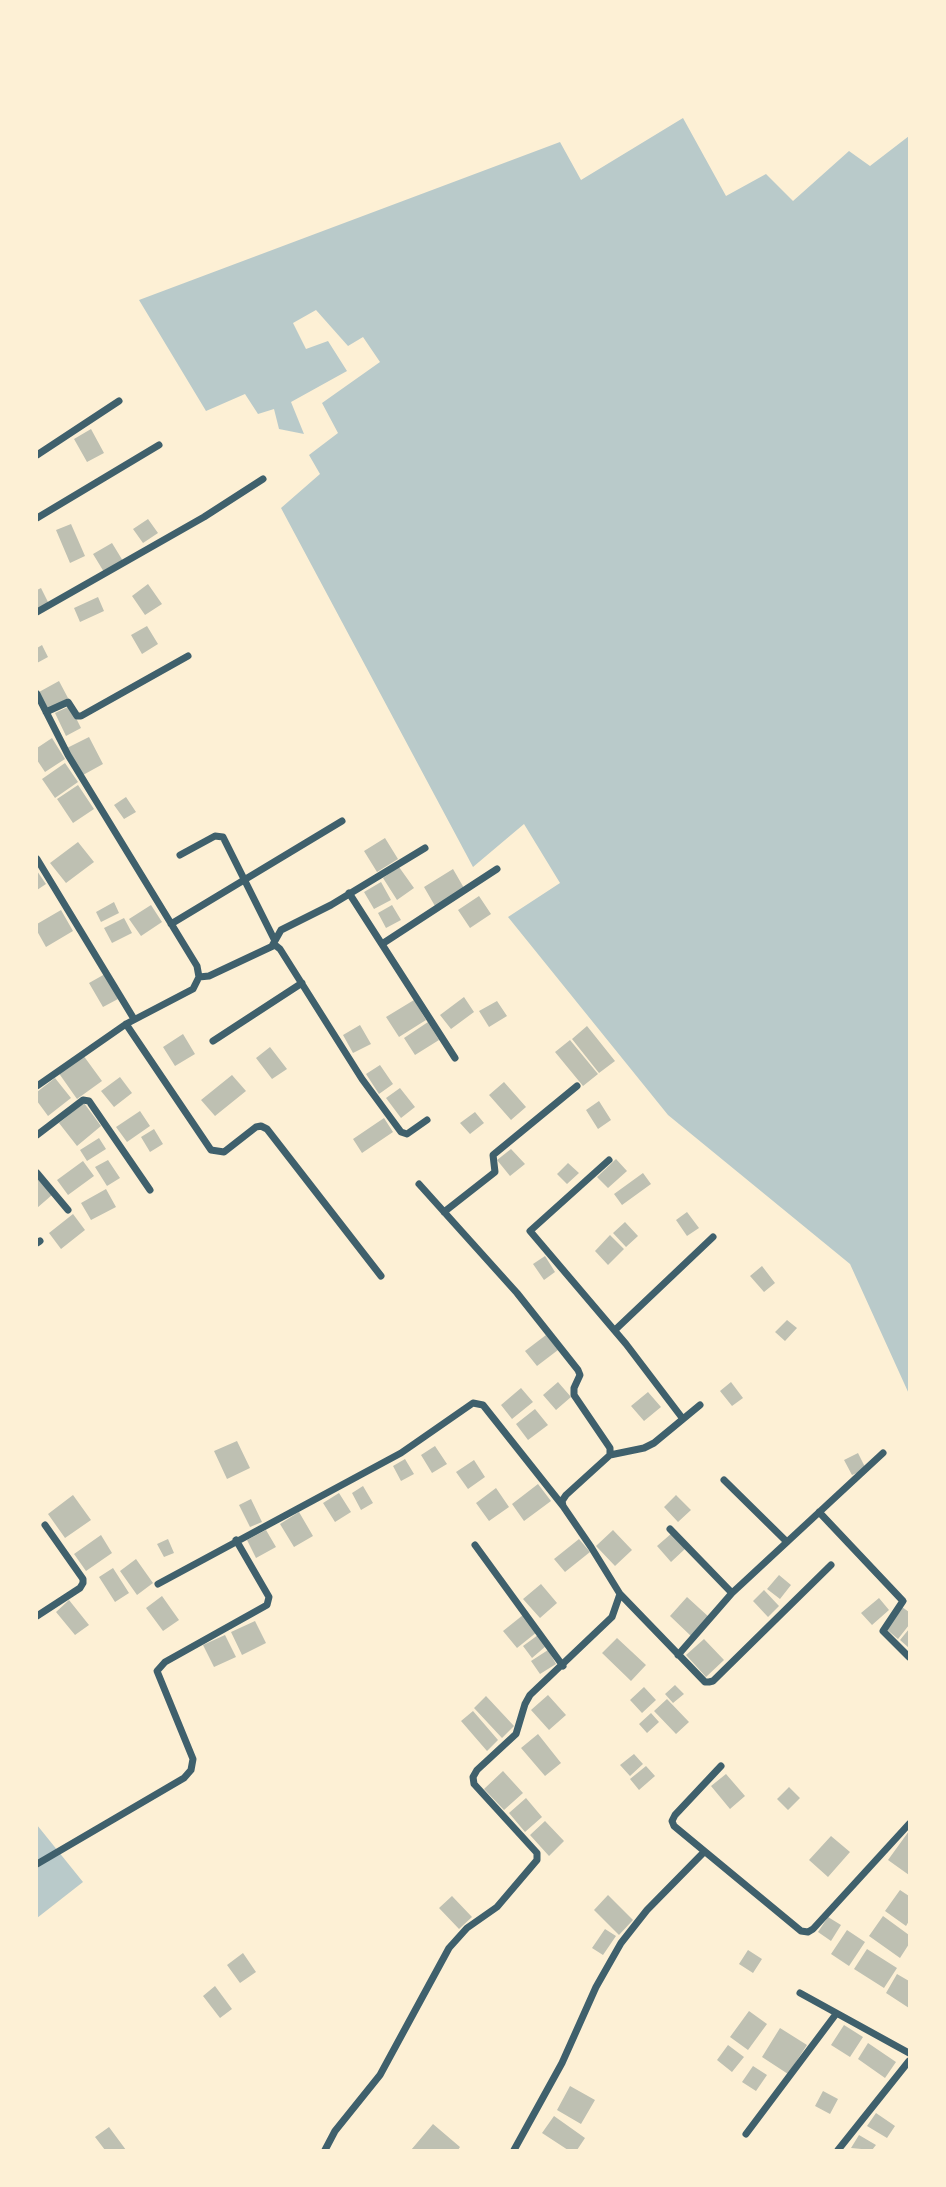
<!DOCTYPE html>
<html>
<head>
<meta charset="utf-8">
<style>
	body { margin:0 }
	#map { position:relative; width:946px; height:2187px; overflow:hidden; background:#fdf0d5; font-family:Karla,sans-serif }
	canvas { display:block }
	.frame { position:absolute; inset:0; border:38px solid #fdf0d5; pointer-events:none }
</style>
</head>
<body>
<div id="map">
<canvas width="946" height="2187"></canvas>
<div class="frame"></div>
</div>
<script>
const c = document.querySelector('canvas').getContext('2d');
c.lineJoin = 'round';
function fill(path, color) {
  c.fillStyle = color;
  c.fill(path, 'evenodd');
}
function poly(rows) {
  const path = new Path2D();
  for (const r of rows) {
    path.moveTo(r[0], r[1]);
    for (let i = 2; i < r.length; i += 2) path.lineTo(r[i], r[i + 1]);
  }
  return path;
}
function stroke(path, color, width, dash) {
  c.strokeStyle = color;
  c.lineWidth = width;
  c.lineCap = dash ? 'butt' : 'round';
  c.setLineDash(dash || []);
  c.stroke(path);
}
const green = poly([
	[683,118,726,196,766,174,793,201,849,151,870,166,909,136,909,1394,850,1264,668,1115,508,917,560,883,524,824,473,867,281,508,320,474,309,455,338,433,322,403,380,362,363,337,348,346,316,310,293,323,306,349,328,341,347,371,291,402,304,434,279,429,274,409,258,414,245,394,206,411,139,300,560,142,581,180],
	[37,1825,83,1882,37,1918]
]);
const building = poly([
	[91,429,104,453,87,462,74,439],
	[148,519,158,533,143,543,133,529],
	[71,524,85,556,70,563,56,530],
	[112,543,123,561,104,572,93,554],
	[148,584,162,604,145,615,132,596],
	[41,588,49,604,37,610,37,590],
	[98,597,104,611,80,622,74,608],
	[147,626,158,644,142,654,131,635],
	[42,645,48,657,37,663,37,648],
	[59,681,68,698,48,709,39,692],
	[70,706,81,728,66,736,55,713],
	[89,737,103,764,83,775,67,748],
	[52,738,65,759,45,772,37,760,37,748],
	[65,763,78,782,55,798,42,779],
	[78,785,94,809,73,823,57,799],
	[126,797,136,812,124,819,114,805],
	[385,838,398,859,377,872,364,851],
	[78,842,94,862,66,883,50,863],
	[399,867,414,888,397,900,383,878],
	[453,869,464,888,435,906,424,887],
	[37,871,46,884,37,890],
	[381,882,391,900,374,909,364,892],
	[479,896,491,914,470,928,458,910],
	[114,902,119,913,101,922,96,912],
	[151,905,162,922,141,936,129,919],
	[392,905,401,920,386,928,378,913],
	[61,910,73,931,46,947,37,931,37,924],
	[124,918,132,933,112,943,104,928],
	[105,974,118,999,103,1007,89,983],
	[464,997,474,1012,451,1029,440,1015],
	[414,1000,426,1020,399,1037,386,1017],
	[497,1001,507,1016,489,1027,479,1011],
	[428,1022,439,1040,415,1055,404,1038],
	[360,1025,371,1044,353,1053,343,1035],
	[587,1026,615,1061,599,1073,572,1039],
	[183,1034,195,1054,175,1066,163,1047],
	[570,1040,598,1074,583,1086,555,1052],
	[270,1047,287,1069,272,1079,256,1058],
	[83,1055,102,1081,77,1099,58,1072],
	[380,1065,393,1084,379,1094,366,1074],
	[232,1075,246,1091,215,1116,201,1100],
	[120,1077,132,1093,114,1107,101,1091],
	[55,1078,71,1098,48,1116,37,1101,37,1092],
	[504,1082,526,1107,511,1120,489,1095],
	[400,1088,415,1107,401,1118,386,1098],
	[599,1101,611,1120,598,1129,586,1110],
	[84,1103,101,1126,77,1146,59,1123],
	[140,1111,150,1126,127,1142,116,1127],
	[475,1112,484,1123,470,1134,460,1123],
	[384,1118,393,1132,362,1153,353,1139],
	[154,1129,163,1144,150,1152,141,1137],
	[99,1138,106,1149,87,1161,80,1150],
	[511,1149,525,1164,510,1176,497,1160],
	[616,1159,627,1171,608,1188,597,1177],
	[108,1160,120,1178,107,1186,95,1167],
	[83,1161,94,1176,68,1195,57,1180],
	[568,1163,579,1173,567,1184,557,1174],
	[643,1173,651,1184,622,1205,614,1194],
	[37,1177,52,1195,37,1208],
	[106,1189,116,1207,91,1220,81,1203],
	[687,1212,699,1228,687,1236,676,1220],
	[73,1214,85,1230,61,1249,49,1233],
	[625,1222,638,1236,626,1247,613,1233],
	[610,1235,624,1249,608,1265,595,1251],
	[545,1256,555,1272,544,1280,533,1264],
	[762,1266,775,1283,764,1292,750,1276],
	[787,1320,797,1328,785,1341,775,1332],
	[546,1335,558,1350,537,1366,525,1351],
	[558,1382,571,1397,556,1410,543,1395],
	[731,1382,743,1398,732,1406,720,1391],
	[521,1388,533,1402,512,1419,501,1405],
	[648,1392,661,1407,644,1421,631,1406],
	[535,1409,548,1425,528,1440,516,1424],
	[237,1441,250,1468,227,1479,214,1451],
	[435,1446,447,1464,432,1473,421,1455],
	[858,1453,866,1469,852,1475,844,1460],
	[405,1459,414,1474,401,1481,393,1466],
	[474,1460,485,1477,468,1489,456,1472],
	[538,1484,551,1501,524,1521,512,1504],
	[363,1486,373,1503,361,1510,352,1493],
	[496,1488,509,1507,489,1521,476,1503],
	[339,1493,351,1512,335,1522,323,1503],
	[73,1495,91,1520,65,1538,48,1514],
	[676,1495,691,1510,678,1522,664,1507],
	[251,1499,262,1522,250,1527,239,1505],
	[299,1512,313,1536,294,1547,280,1524],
	[266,1530,276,1547,256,1558,247,1540],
	[613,1530,632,1550,615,1566,596,1546],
	[672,1533,686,1548,671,1562,657,1546],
	[101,1535,112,1553,86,1571,74,1554],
	[168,1539,174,1553,164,1557,157,1544],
	[579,1539,590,1552,565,1572,554,1559],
	[136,1559,153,1583,137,1595,120,1571],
	[113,1568,129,1593,115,1602,99,1577],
	[779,1575,791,1585,780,1599,767,1589],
	[541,1584,557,1603,540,1618,523,1599],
	[764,1590,779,1606,768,1617,753,1601],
	[162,1596,179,1620,163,1631,146,1608],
	[687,1597,710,1618,692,1637,670,1616],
	[879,1598,889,1610,872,1625,861,1613],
	[69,1600,89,1625,75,1635,56,1612],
	[902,1607,909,1612,909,1625,898,1639,885,1628],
	[523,1615,537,1632,517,1648,503,1631],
	[255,1621,266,1643,242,1655,231,1632],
	[909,1629,909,1648,900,1640],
	[225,1635,236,1657,214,1667,203,1645],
	[538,1635,546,1646,532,1658,523,1646],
	[617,1638,646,1665,631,1681,602,1653],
	[704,1639,724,1660,706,1677,686,1655],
	[548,1650,556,1664,540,1674,531,1661],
	[675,1685,684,1694,673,1703,665,1694],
	[644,1687,656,1700,642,1713,630,1700],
	[548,1695,566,1715,549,1730,531,1710],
	[486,1696,514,1726,502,1738,474,1708],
	[667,1699,689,1722,676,1734,654,1711],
	[473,1711,498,1740,487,1751,461,1721],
	[651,1713,659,1722,647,1733,639,1724],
	[538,1734,561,1763,545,1776,521,1748],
	[634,1754,643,1764,630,1776,620,1765],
	[646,1766,655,1776,639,1790,630,1779],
	[503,1771,523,1793,504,1810,484,1789],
	[726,1774,745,1796,730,1809,711,1786],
	[789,1787,800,1798,788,1810,777,1799],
	[526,1798,542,1817,525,1832,509,1813],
	[545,1821,564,1841,549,1856,530,1835],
	[909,1831,909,1875,888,1860],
	[831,1836,850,1852,828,1877,809,1860],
	[900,1890,909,1896,909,1921,906,1926,885,1911],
	[608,1895,633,1920,619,1935,594,1910],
	[452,1896,472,1917,459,1929,439,1908],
	[883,1916,909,1935,909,1944,900,1958,869,1936],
	[828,1917,841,1925,831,1941,818,1932],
	[605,1929,616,1936,603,1955,592,1948],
	[847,1930,865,1942,849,1966,831,1954],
	[867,1949,897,1968,884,1988,854,1969],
	[748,1950,762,1959,753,1973,739,1964],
	[243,1953,256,1972,240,1983,227,1965],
	[897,1974,909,1981,909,2008,886,1993],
	[215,1986,232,2009,220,2018,203,1996],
	[749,2011,767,2024,748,2050,730,2037],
	[844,2025,863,2037,850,2057,831,2045],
	[780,2028,807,2045,788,2074,762,2057],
	[868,2043,896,2062,885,2078,858,2059],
	[728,2045,744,2057,732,2072,717,2060],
	[753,2066,767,2075,756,2091,742,2082],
	[570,2086,595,2100,581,2124,557,2110],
	[823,2091,838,2099,830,2114,815,2106],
	[876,2113,895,2126,887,2138,867,2126],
	[554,2116,585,2138,577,2150,568,2150,542,2133],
	[433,2124,460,2147,458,2150,411,2150],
	[109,2127,126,2150,105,2150,95,2137],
	[859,2135,876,2145,872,2150,851,2148]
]);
const minor = poly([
	[37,455,119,401],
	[37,518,159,445],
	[37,612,204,517,263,479],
	[37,694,68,755,197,966,199,977,193,989,126,1024,37,1086],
	[46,712,68,702,77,716,81,716,188,656],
	[180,855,215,836,223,837,274,939],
	[37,859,134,1019],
	[349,893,455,1058],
	[171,924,342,821],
	[382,944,497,869],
	[272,946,281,930,331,905,425,848],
	[199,977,209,976,275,945,280,949,362,1079,401,1132,407,1134,427,1120],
	[126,1024,211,1150,224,1152,256,1127,261,1126,267,1129,381,1276],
	[213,1041,302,983],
	[37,1135,83,1100,89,1101,150,1190],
	[609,1160,530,1231,626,1344,683,1419],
	[37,1173,68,1210],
	[444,1212,495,1172,493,1155,577,1086],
	[37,1243,40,1241],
	[615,1330,713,1237],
	[610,1455,644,1448,654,1443,700,1405],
	[724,1480,787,1542],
	[819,1512,903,1601,883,1631,909,1657],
	[670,1529,732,1593],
	[475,1545,563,1666],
	[158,1584,401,1453,473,1403,483,1405,563,1506],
	[620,1594,705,1682,709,1682,713,1681,831,1565],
	[37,1616,80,1588,83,1583,83,1579,45,1525],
	[678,1655,732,1593,883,1453],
	[721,1766,675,1815,672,1821,674,1826,801,1931,808,1932,813,1929,909,1824],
	[37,1864,184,1778,191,1770,193,1759,157,1671,165,1662,267,1605,269,1597,236,1540],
	[800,1993,909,2053],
	[746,2134,836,2014],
	[325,2150,335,2131,380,2075,449,1948,467,1928,497,1907,537,1860,537,1853,474,1784,473,1777,477,1770,516,1734,525,1704,530,1695,612,1617,620,1594,591,1547,563,1506,562,1501,566,1495,610,1455,610,1448,574,1395,574,1388,580,1375,578,1370,517,1293,419,1184],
	[514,2150,562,2063,596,1987,621,1943,647,1910,704,1852],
	[838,2150,909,2061]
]);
fill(green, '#b9caca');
fill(building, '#bec0b2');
stroke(minor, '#3f606c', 7);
</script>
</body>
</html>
